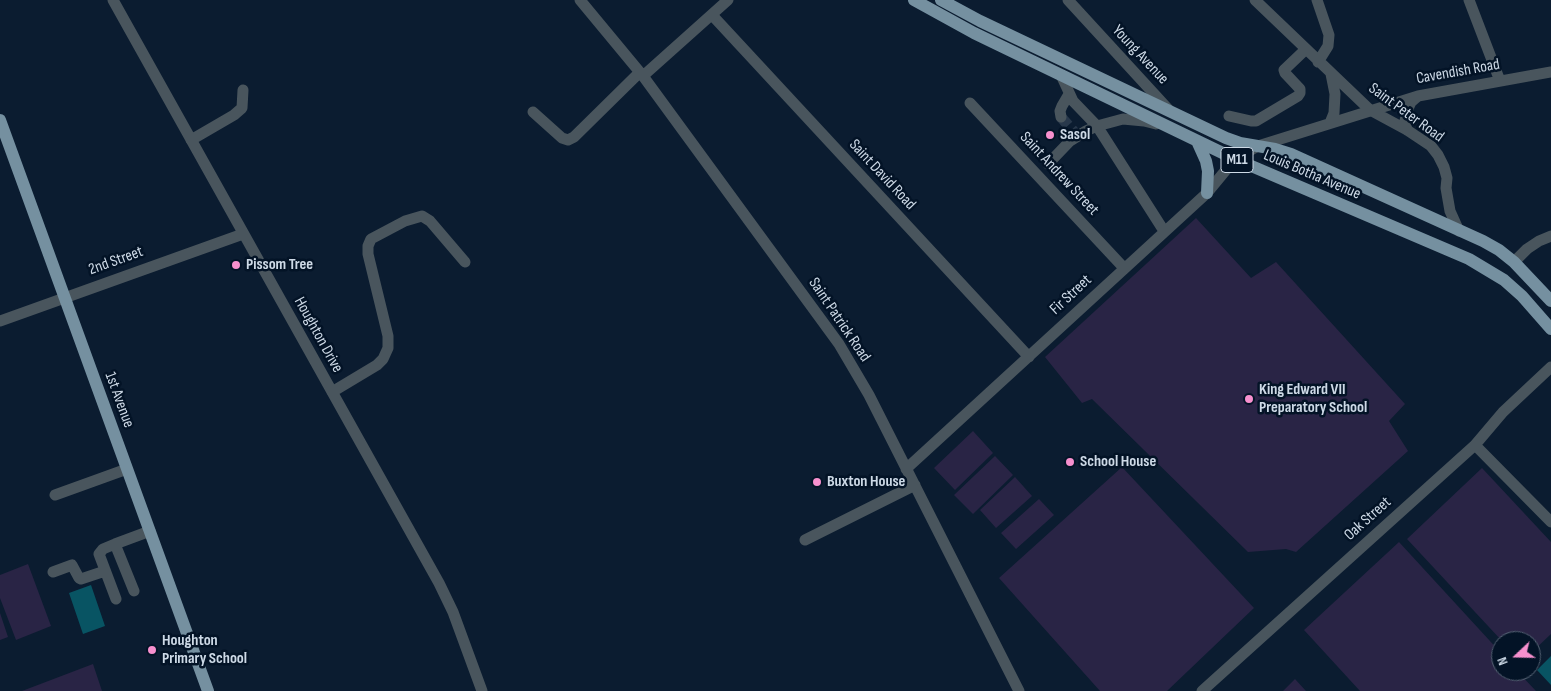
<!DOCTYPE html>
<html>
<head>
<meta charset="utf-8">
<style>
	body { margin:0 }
	#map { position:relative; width:1551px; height:691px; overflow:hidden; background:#0b1c30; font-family:"Sofia Sans Condensed",sans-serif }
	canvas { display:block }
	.north { position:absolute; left:1491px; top:631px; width:50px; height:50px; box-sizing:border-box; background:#031326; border:1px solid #546273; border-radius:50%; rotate:249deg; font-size:14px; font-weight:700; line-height:20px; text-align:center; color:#cdd9e6 }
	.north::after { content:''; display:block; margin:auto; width:18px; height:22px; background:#f790ce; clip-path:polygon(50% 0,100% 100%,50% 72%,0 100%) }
</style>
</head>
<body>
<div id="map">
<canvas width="1551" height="691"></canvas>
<div class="north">N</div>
</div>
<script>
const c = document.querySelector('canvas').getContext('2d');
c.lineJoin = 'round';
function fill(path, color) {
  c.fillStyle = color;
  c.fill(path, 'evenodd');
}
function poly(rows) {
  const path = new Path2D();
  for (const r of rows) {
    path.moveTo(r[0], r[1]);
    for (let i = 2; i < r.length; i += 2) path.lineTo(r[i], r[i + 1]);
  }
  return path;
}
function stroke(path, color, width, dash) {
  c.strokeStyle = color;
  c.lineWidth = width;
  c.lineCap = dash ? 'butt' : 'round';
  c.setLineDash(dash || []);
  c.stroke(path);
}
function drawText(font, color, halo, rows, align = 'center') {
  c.font = font + ' "Sofia Sans Condensed",sans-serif';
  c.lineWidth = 5;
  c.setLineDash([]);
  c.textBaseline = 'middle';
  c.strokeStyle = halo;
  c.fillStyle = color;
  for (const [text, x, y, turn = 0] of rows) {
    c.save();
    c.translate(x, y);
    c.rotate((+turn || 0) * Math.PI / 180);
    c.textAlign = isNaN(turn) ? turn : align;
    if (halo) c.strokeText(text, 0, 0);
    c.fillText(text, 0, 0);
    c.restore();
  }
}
const green = poly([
	[1196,218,1251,278,1276,262,1405,404,1389,421,1408,451,1296,552,1286,549,1248,552,1092,399,1082,403,1045,357],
	[973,431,993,453,955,490,934,468],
	[995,456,1013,475,973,514,954,495],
	[1122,467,1254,608,1167,691,1100,691,999,578],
	[1482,468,1551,542,1551,634,1531,653,1531,641,1502,641,1407,539],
	[1015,477,1032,496,996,528,980,510],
	[1039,499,1054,515,1016,549,1001,533],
	[1399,542,1501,653,1501,671,1517,671,1536,691,1360,691,1304,630],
	[28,564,51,626,16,640,0,598,0,575],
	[0,613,8,637,0,640],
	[93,664,102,691,22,691],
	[1295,679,1306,691,1283,691]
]);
const water = poly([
	[91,585,105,626,83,634,69,593],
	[1551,656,1551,685,1537,670]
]);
const minorTunnel = poly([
	[1061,117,1074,132]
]);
const minor = poly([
	[113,0,439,583,453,612,482,691],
	[580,0,643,76,839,344,869,395,1019,691],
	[1068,0,1168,109],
	[1255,0,1370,110,1407,130,1431,146,1438,155,1444,167,1447,178,1446,188,1450,211,1459,231],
	[1317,0,1329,35,1328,46,1318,62],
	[1469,0,1500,81],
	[712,15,1029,357],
	[1061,75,1073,101,1097,126,1164,231],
	[643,76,728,0],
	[970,103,1124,268],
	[533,112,562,138,568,140,574,137,640,72],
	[1229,116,1251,121,1256,121,1298,96,1300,93,1300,89,1285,73,1284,70,1305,50],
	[1061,117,1060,111,1062,106,1069,94],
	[1330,123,1334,113,1335,94,1331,74],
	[1407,130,1405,121,1407,111,1411,102,1418,96],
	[191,140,234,115,242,108,243,90],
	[1048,164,1070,141,1086,131,1097,126,1123,119,1144,121,1156,124],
	[1514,262,1527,249,1539,241,1551,236],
	[0,321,243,234],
	[332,392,377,365,383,359,388,348,388,336,368,254,368,246,371,239,405,221,422,216,430,221,465,262],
	[1475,445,1551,522],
	[906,469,1207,193,1235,159,1258,146,1418,96,1551,72],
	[55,495,127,469],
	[805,540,915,485],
	[115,544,134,591],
	[53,572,72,565,79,578,81,579,105,571],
	[116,599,99,554,103,549,115,544,150,531],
	[1202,691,1475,445,1503,412,1551,367]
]);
const major = poly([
	[914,0,974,33,1235,159,1469,259,1504,280,1522,296,1551,329],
	[941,0,980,21,1226,138,1240,143,1275,149,1291,154,1483,241,1499,250,1514,262,1551,301],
	[0,120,208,691],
	[1197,141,1206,161,1208,171,1207,193]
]);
const markers = [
	[1050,135,5,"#f790ce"],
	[236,265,5,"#f790ce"],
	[1249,399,5,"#f790ce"],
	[1070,462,5,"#f790ce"],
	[817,482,5,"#f790ce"],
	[152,650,5,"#f790ce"]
];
const shields = [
	[1237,160,32]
];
const shieldNames = [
	["M11",1237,160]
];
const streetNames = [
	["Young Avenue",1140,55,47],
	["Cavendish Road",1458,72,-10],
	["Saint Peter Road",1406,113,36],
	["Saint Andrew Street",1059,174,47],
	["Saint David Road",882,175,47],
	["Louis Botha Avenue",1312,175,23],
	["2nd Street",116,261,-20],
	["Fir Street",1071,295,-43],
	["Saint Patrick Road",839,320,56],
	["Houghton Drive",318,335,61],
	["1st Avenue",119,400,70],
	["Oak Street",1368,519,-42]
];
const poiNames = [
	["Sasol",1060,135],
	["Pissom Tree",246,265],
	["King Edward VII",1259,390],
	["Preparatory School",1259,408],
	["School House",1080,462],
	["Buxton House",827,482],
	["Houghton",162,641],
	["Primary School",162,659]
];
fill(green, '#292445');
fill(water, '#085463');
stroke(minorTunnel, '#28384b', 11, [11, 5.5]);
stroke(minor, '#49555d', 11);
stroke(major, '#7590a0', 12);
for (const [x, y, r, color] of markers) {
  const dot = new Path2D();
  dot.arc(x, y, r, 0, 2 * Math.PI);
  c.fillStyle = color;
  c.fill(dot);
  stroke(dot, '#031326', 2);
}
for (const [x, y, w] of shields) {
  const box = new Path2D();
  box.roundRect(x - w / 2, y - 12.5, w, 25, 4);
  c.fillStyle = '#031326';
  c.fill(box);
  stroke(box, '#cdd9e6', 1);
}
drawText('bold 15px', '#cdd9e6', null, shieldNames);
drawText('16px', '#cdd9e6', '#031326', streetNames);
drawText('bold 16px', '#cdd9e6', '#031326', poiNames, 'left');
</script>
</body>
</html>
